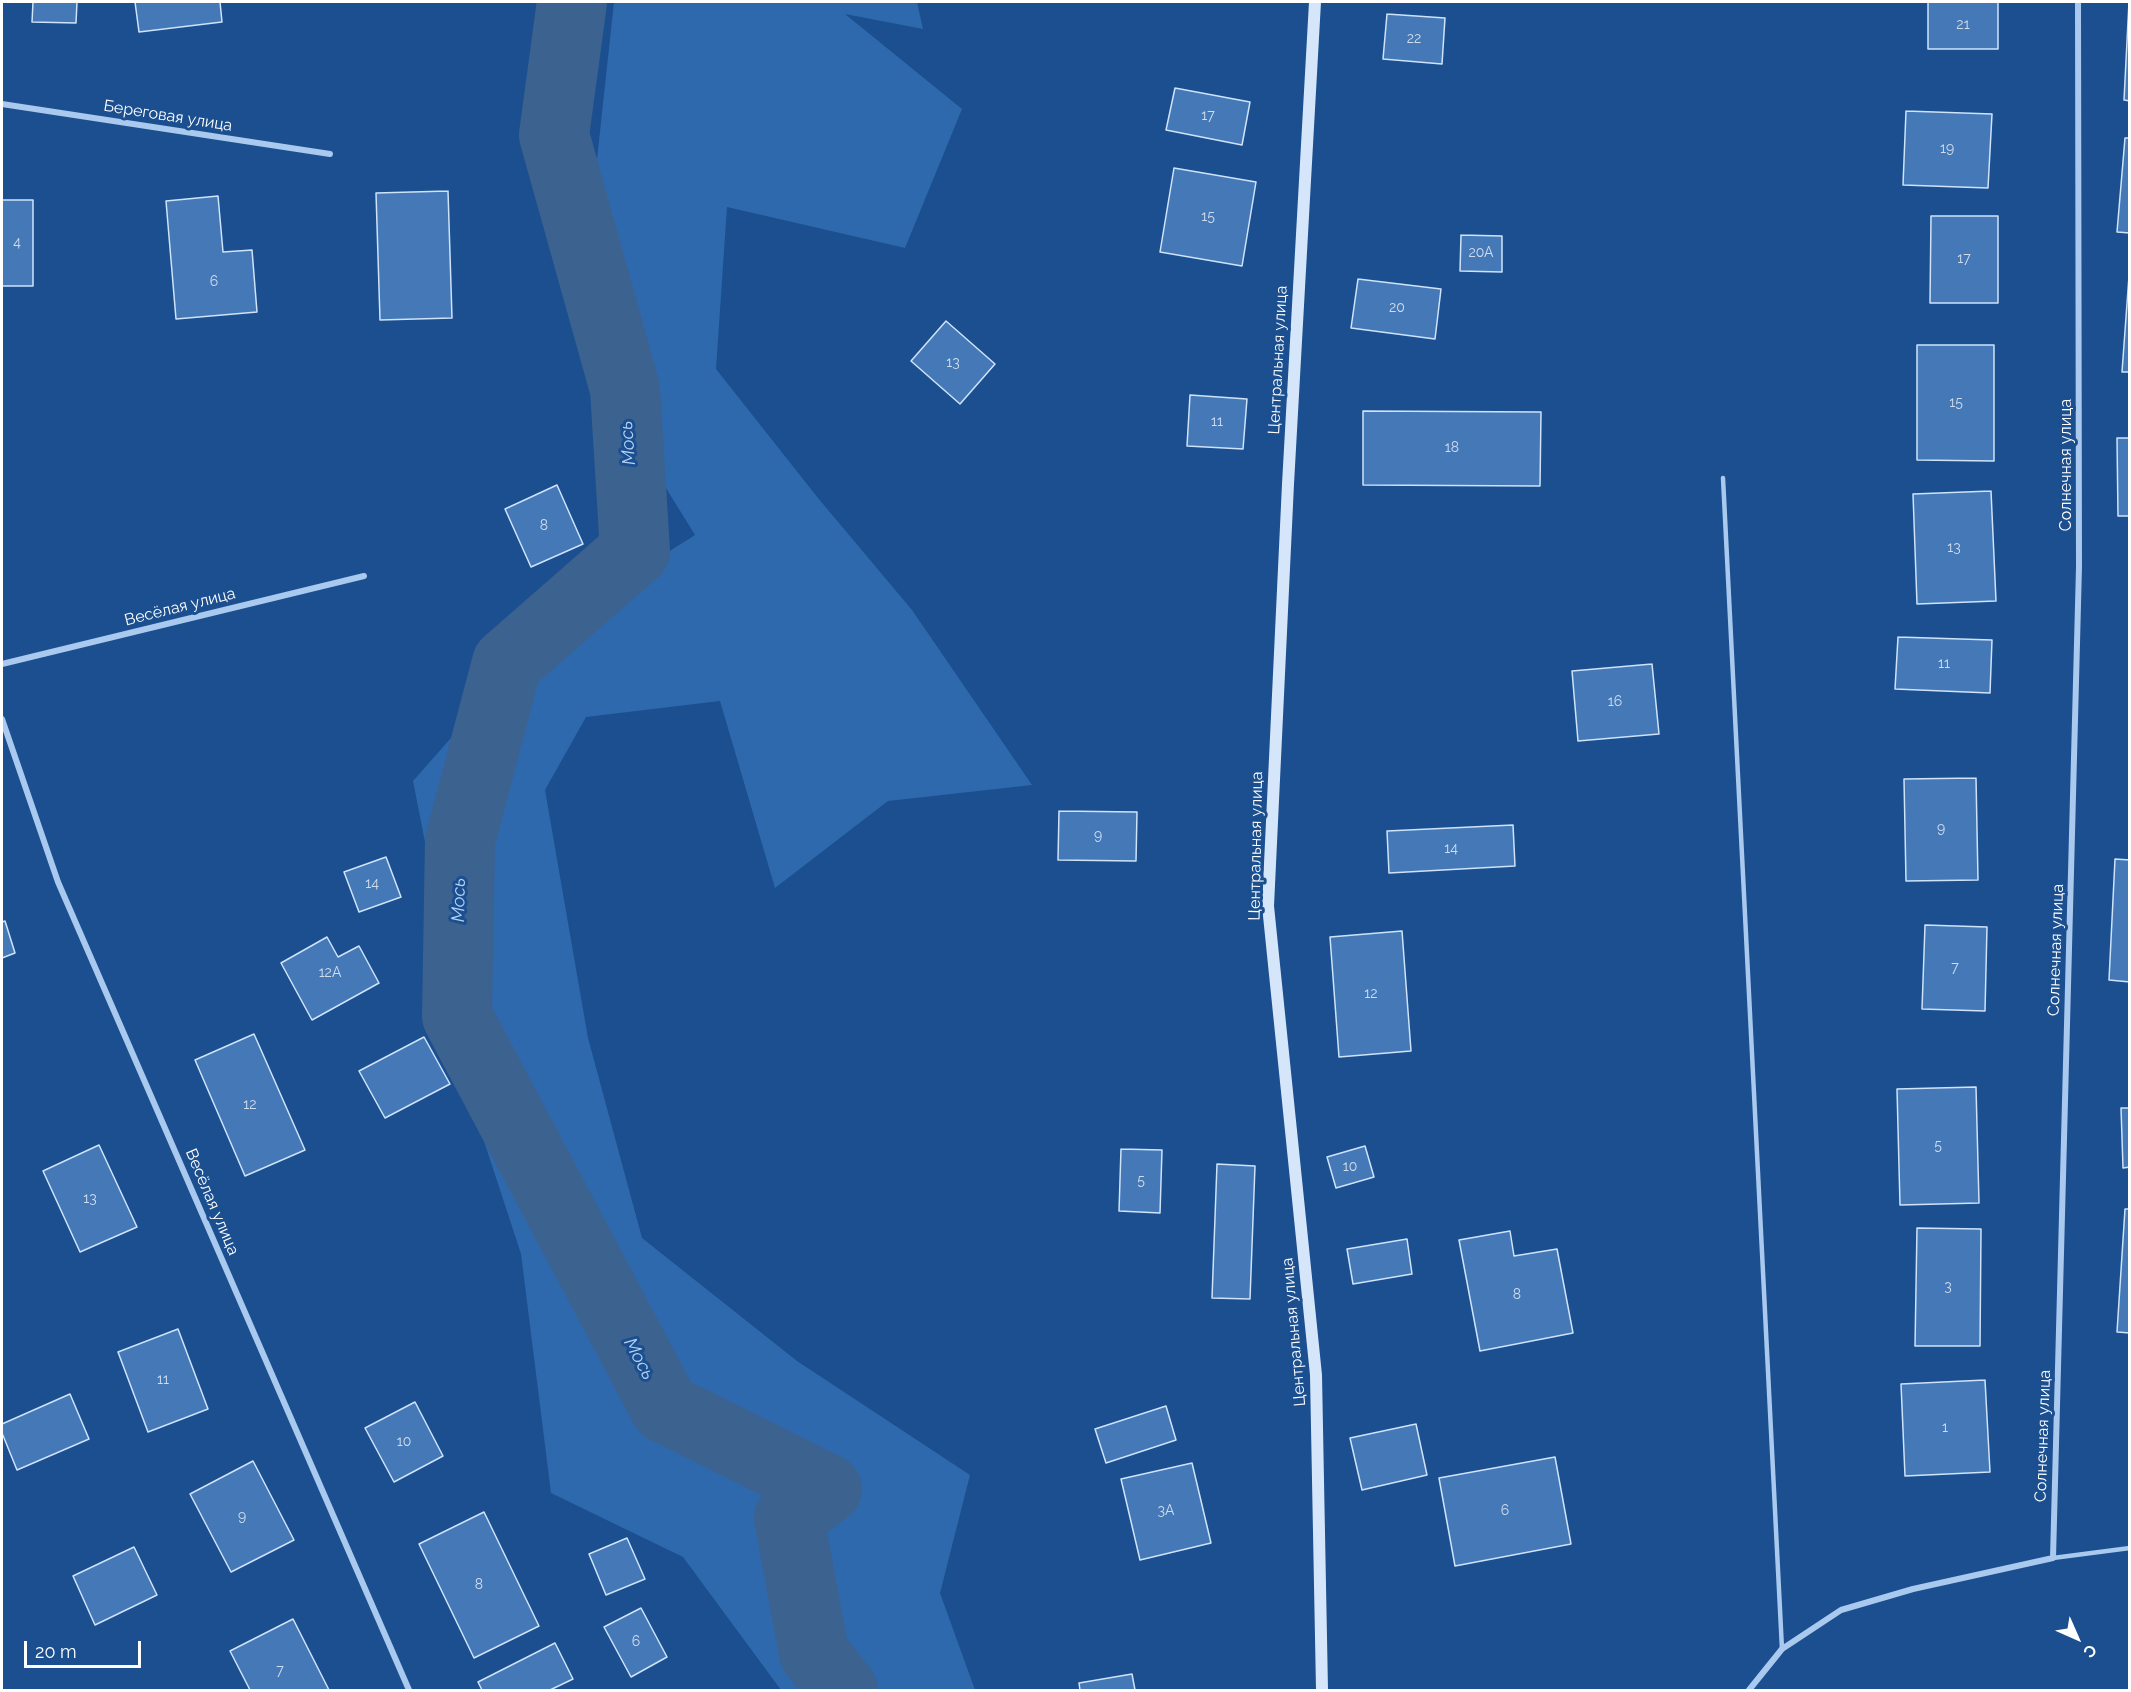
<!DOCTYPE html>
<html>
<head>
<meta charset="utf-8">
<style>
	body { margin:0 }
	#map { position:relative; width:2131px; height:1692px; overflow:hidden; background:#1b4f8f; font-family:Raleway,sans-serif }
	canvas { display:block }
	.frame { position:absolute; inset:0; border:3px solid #fff; pointer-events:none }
	.north { position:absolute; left:2047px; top:1608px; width:60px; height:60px; -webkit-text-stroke:4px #1b4f8f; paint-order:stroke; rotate:135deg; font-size:16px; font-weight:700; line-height:24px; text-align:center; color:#fff }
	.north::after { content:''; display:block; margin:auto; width:21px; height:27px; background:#fff; clip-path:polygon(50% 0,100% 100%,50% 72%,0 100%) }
	.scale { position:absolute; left:24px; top:1641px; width:117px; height:27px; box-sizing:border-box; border:3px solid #fff; border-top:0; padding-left:8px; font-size:18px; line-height:21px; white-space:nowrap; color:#fff; -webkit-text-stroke:4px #1b4f8f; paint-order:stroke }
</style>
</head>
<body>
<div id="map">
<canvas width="2131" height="1692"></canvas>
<div class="frame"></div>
<div class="north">С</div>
<div class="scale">20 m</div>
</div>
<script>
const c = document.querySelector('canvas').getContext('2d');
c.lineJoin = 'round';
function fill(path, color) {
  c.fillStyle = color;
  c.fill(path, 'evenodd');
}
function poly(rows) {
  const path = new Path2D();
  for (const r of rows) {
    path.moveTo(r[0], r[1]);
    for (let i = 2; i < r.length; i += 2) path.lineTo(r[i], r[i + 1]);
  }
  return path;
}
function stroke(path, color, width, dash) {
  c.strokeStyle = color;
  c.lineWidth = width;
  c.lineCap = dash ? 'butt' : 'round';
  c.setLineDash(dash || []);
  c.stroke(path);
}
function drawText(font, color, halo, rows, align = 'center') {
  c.font = font + ' Raleway,sans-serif';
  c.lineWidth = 6;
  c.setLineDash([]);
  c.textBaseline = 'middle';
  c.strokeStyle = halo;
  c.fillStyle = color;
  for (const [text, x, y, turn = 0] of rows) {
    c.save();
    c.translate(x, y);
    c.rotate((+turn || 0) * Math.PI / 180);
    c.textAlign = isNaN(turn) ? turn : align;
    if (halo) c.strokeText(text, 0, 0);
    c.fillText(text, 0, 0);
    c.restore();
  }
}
const green = poly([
	[614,2,917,2,923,29,845,14,962,109,905,248,727,207,716,369,818,498,912,610,1032,785,888,801,775,888,720,701,586,717,545,790,588,1038,642,1238,797,1361,970,1475,940,1593,975,1690,781,1690,683,1557,551,1493,521,1254,483,1138,413,781,549,627,695,535,577,344]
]);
const river = poly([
	[572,2,554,135,625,389,635,551,507,663,460,841,457,1016,665,1408,827,1489,789,1518,814,1653,843,1690]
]);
const building = poly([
	[33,2,77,2,76,23,32,22,33,2],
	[135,2,220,2,222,22,139,32,135,2],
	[1928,2,1998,2,1998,49,1928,49,1928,2],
	[2129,2,2130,2,2130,101,2124,100,2129,2],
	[1387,14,1445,18,1442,64,1383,59,1387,14],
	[1175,88,1250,102,1242,145,1166,130,1175,88],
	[1906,111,1992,114,1988,188,1903,185,1906,111],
	[2125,138,2130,138,2130,233,2117,232,2125,138],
	[1174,168,1256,182,1242,266,1160,252,1174,168],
	[448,191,452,318,380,320,376,193,448,191],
	[218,196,223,252,252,250,257,312,176,319,166,201,218,196],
	[2,200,33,200,33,286,2,286,2,200],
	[1931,216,1998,216,1998,303,1930,303,1931,216],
	[1461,235,1502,236,1502,272,1460,271,1461,235],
	[2129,276,2130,276,2130,372,2122,372,2129,276],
	[1358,279,1441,289,1435,339,1351,328,1358,279],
	[946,321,995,364,960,404,911,361,946,321],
	[1917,345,1994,345,1994,461,1917,460,1917,345],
	[1190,395,1247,399,1243,449,1187,446,1190,395],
	[1363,411,1541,412,1540,486,1363,485,1363,411],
	[2117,438,2130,438,2130,516,2118,516,2117,438],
	[557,485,583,544,531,567,505,509,557,485],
	[1991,491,1996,601,1917,604,1913,494,1991,491],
	[1898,637,1992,640,1990,693,1895,689,1898,637],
	[1652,664,1659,734,1578,741,1572,671,1652,664],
	[1976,778,1978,880,1906,881,1904,779,1976,778],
	[1059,811,1137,812,1136,861,1058,860,1059,811],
	[1513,825,1515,866,1389,873,1387,831,1513,825],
	[386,857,401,897,359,912,344,872,386,857],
	[2115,859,2130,860,2130,982,2109,980,2115,859],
	[5,921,15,953,2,958,2,922,5,921],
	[1925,925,1987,927,1985,1011,1922,1009,1925,925],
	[1402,931,1411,1051,1339,1057,1330,937,1402,931],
	[327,937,338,957,359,946,379,983,312,1020,281,963,327,937],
	[254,1034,305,1150,245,1176,195,1060,254,1034],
	[424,1037,450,1084,385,1118,359,1071,424,1037],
	[1976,1087,1979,1203,1900,1205,1897,1089,1976,1087],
	[2121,1108,2130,1108,2130,1167,2123,1168,2121,1108],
	[99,1145,137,1227,80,1252,43,1171,99,1145],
	[1365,1146,1374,1177,1336,1188,1327,1157,1365,1146],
	[1121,1149,1162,1150,1160,1213,1119,1211,1121,1149],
	[1217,1164,1255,1166,1250,1299,1212,1298,1217,1164],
	[2125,1209,2130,1209,2130,1333,2117,1332,2125,1209],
	[1917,1228,1981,1229,1980,1346,1915,1346,1917,1228],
	[1510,1231,1514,1256,1557,1249,1573,1333,1480,1351,1459,1240,1510,1231],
	[1407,1239,1412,1274,1353,1284,1347,1249,1407,1239],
	[178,1329,208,1409,148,1432,118,1352,178,1329],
	[1985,1380,1990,1472,1905,1476,1901,1384,1985,1380],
	[70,1394,89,1439,17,1470,2,1433,2,1424,70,1394],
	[415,1402,443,1456,394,1482,365,1428,415,1402],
	[1166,1406,1176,1440,1106,1463,1095,1429,1166,1406],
	[1416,1424,1427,1475,1362,1490,1350,1438,1416,1424],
	[1555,1457,1571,1544,1455,1566,1439,1478,1555,1457],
	[253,1461,294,1540,231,1572,190,1494,253,1461],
	[1192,1463,1211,1543,1140,1560,1121,1479,1192,1463],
	[484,1512,539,1626,474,1658,419,1544,484,1512],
	[627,1538,645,1579,606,1595,589,1554,627,1538],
	[134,1547,157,1595,95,1625,73,1576,134,1547],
	[641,1608,667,1657,631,1677,604,1627,641,1608],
	[293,1619,329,1690,250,1690,230,1651,293,1619],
	[555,1643,573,1679,550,1690,482,1690,478,1682,555,1643],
	[1132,1674,1135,1690,1080,1690,1079,1683,1132,1674]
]);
const lane = poly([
	[1723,478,1782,1649],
	[2053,1558,2130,1548]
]);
const street = poly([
	[2,104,330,154],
	[2,664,364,576],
	[2,719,58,882,409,1690],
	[1749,1690,1782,1649,1841,1610,1913,1589,2053,1558,2079,567,2078,2]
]);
const secondary = poly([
	[1315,2,1288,484,1268,906,1316,1375,1322,1690]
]);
const numberNames = [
	["21",1963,25],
	["22",1414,39],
	["17",1208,116],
	["19",1947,149],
	["15",1208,217],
	["4",17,243],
	["20А",1481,253],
	["17",1964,259],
	["6",214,282],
	["20",1397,308],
	["13",953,363],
	["15",1956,403],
	["11",1217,422],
	["18",1452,448],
	["8",544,526],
	["13",1954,548],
	["11",1944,664],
	["16",1615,702],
	["9",1941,829],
	["9",1098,836],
	["14",1451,849],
	["14",372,884],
	["7",1955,968],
	["12А",330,973],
	["12",1371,994],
	["12",250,1105],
	["5",1938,1146],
	["10",1350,1167],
	["5",1141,1181],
	["13",90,1199],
	["3",1948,1287],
	["8",1517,1295],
	["11",163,1380],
	["1",1945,1428],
	["10",404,1442],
	["3А",1166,1511],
	["6",1505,1511],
	["9",242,1517],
	["8",479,1585],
	["6",636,1642],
	["7",280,1671]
];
const streetNames = [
	["Береговая улица",168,116,9],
	["Центральная улица",1278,360,-87],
	["Солнечная улица",2066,465,-90],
	["Весёлая улица",180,607,-14],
	["Центральная улица",1256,846,-89],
	["Солнечная улица",2056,950,-88],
	["Весёлая улица",212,1202,67],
	["Центральная улица",1294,1332,-95],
	["Солнечная улица",2043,1436,-88]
];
const waterNames = [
	["Мось",628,443,-94],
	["Мось",459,900,-89],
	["Мось",639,1359,62]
];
fill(green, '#2e69ad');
stroke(river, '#3c6290', 70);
fill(building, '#4478b7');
stroke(building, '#cfe3fa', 1.5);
stroke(lane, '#a9c9ee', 4.5);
stroke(street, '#a9c9ee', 6);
stroke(secondary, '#d6e6fa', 12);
drawText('14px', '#d0dded', null, numberNames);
drawText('16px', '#fff', '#1b4f8f', streetNames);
drawText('italic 18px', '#b5d3f5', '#1b4f8f', waterNames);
</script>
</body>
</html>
